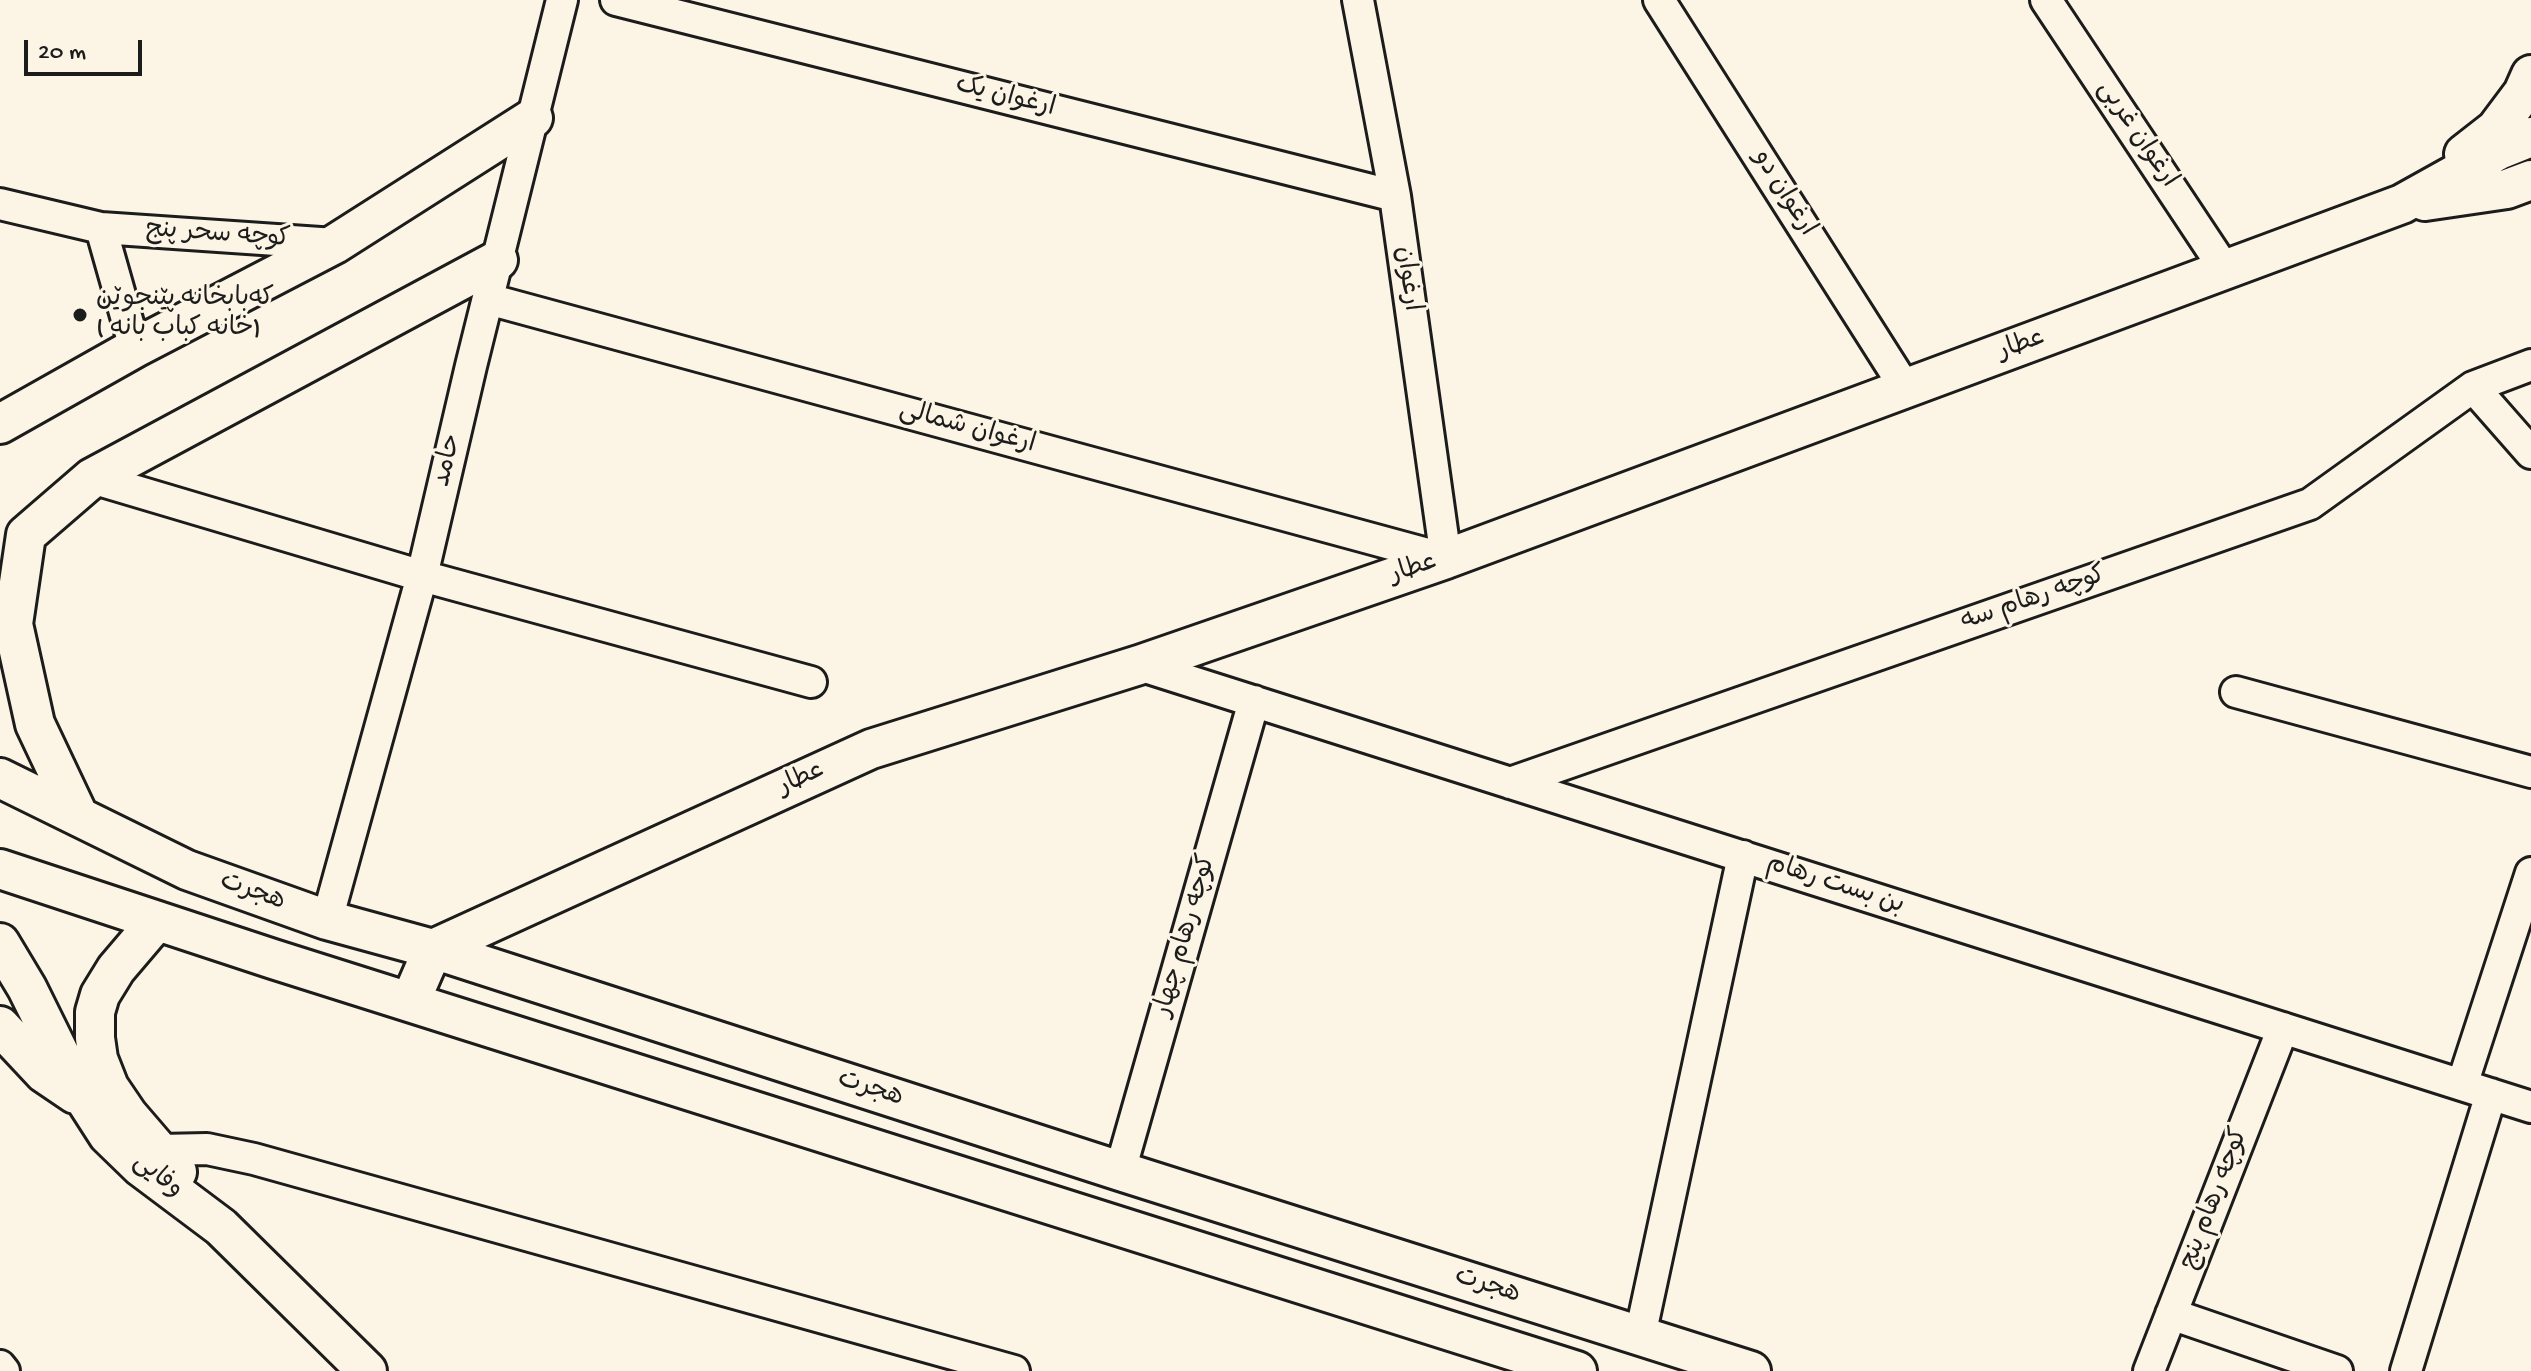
<!DOCTYPE html>
<html>
<head>
<meta charset="utf-8">
<style>
	body { margin:0 }
	#map { position:relative; width:2531px; height:1371px; overflow:hidden; background:#fcf5e5; font-family:"Gochi Hand",sans-serif }
	canvas { display:block }
	.scale { position:absolute; left:24px; top:40px; width:118px; height:36px; box-sizing:border-box; border:4px solid #1c1c1c; border-top:0; padding-left:10px; font-size:24px; line-height:28px; white-space:nowrap; color:#1c1c1c; -webkit-text-stroke:6px #fcf5e5; paint-order:stroke }
</style>
</head>
<body>
<div id="map">
<canvas width="2531" height="1371"></canvas>
<div class="scale">20 m</div>
</div>
<script>
const c = document.querySelector('canvas').getContext('2d');
c.lineJoin = 'round';
function poly(rows) {
  const path = new Path2D();
  for (const r of rows) {
    path.moveTo(r[0], r[1]);
    for (let i = 2; i < r.length; i += 2) path.lineTo(r[i], r[i + 1]);
  }
  return path;
}
function stroke(path, color, width, dash) {
  c.strokeStyle = color;
  c.lineWidth = width;
  c.lineCap = dash ? 'butt' : 'round';
  c.setLineDash(dash || []);
  c.stroke(path);
}
function drawText(font, color, halo, rows, align = 'center') {
  c.font = font + ' "Gochi Hand","Playpen Sans Arabic",sans-serif';
  c.lineWidth = 6;
  c.setLineDash([]);
  c.textBaseline = 'middle';
  c.strokeStyle = halo;
  c.fillStyle = color;
  for (const [text, x, y, turn = 0] of rows) {
    c.save();
    c.translate(x, y);
    c.rotate((+turn || 0) * Math.PI / 180);
    c.textAlign = isNaN(turn) ? turn : align;
    if (halo) c.strokeText(text, 0, 0);
    c.fillText(text, 0, 0);
    c.restore();
  }
}
const minor = poly([
	[616,0,1395,196],
	[1659,0,1906,389],
	[2046,0,2226,271],
	[0,204,101,228,335,244],
	[101,228,135,348],
	[488,299,1446,559,1395,196,1358,0],
	[2473,387,2531,453],
	[92,478,422,576,811,682],
	[1139,665,2531,1107],
	[2236,692,2531,772],
	[1510,783,2310,504,2473,387,2531,365],
	[327,920,422,576,471,366,562,0],
	[2462,1085,2531,873],
	[160,1150,207,1149,254,1159,1014,1371],
	[1120,1171,1254,701],
	[2171,1314,2337,1371],
	[1640,1336,1743,856],
	[0,1366,4,1371],
	[2149,1371,2283,1028],
	[2406,1371,2491,1094]
]);
const tertiary = poly([
	[2464,154,2496,129,2523,93,2531,75],
	[2425,201,2507,189,2531,180],
	[0,424,135,348,335,244,533,118],
	[0,778,187,870,327,920,433,949,1120,1171,1751,1371],
	[79,817,35,724,13,624,26,535,92,478,498,260],
	[0,869,273,959,1577,1371],
	[156,922,116,969,100,995,95,1012,95,1038,98,1059,109,1087,128,1115,177,1172],
	[0,943,27,988,72,1079,108,1135,141,1167,221,1227,367,1371],
	[410,1002,433,949,871,749,1139,665,1446,559,2402,204,2499,150,2531,137],
	[0,1026,44,1073,75,1094]
]);
const markers = [
	[80,315,8,"#1c1c1c"]
];
const streetNames = [
	["ارغوان یک",1005,98,14],
	["ارغوان غربی",2136,135,56],
	["ارغوان دو",1783,194,58],
	["کوچه سحر پنج",218,236,4],
	["ارغوان",1406,279,82],
	["عطار",2022,346,-20],
	["ارغوان شمالی",967,429,15],
	["حامد",449,461,-77],
	["عطار",1414,570,-19],
	["کوچه رهام سه",2034,600,-19],
	["عطار",802,780,-25],
	["بن بست رهام",1835,886,18],
	["هجرت",252,893,20],
	["کوچه رهام چهار",1187,936,-74],
	["هجرت",870,1090,18],
	["وفایی",157,1177,39],
	["کوچه رهام پنج",2216,1199,-69],
	["هجرت",1487,1287,18]
];
const poiNames = [
	["کەبابخانە پێنجوێن",96,300],
	["( خانە کباب بانه)",96,330]
];
stroke(minor, '#1c1c1c', 36);
stroke(tertiary, '#1c1c1c', 44);
stroke(minor, '#fcf5e5', 30);
stroke(tertiary, '#fcf5e5', 38);
for (const [x, y, r, color] of markers) {
  const dot = new Path2D();
  dot.arc(x, y, r, 0, 2 * Math.PI);
  c.fillStyle = color;
  c.fill(dot);
  stroke(dot, '#fcf5e5', 3);
}
drawText('26px', '#1c1c1c', '#fcf5e5', streetNames);
drawText('26px', '#1c1c1c', '#fcf5e5', poiNames, 'left');
</script>
</body>
</html>
